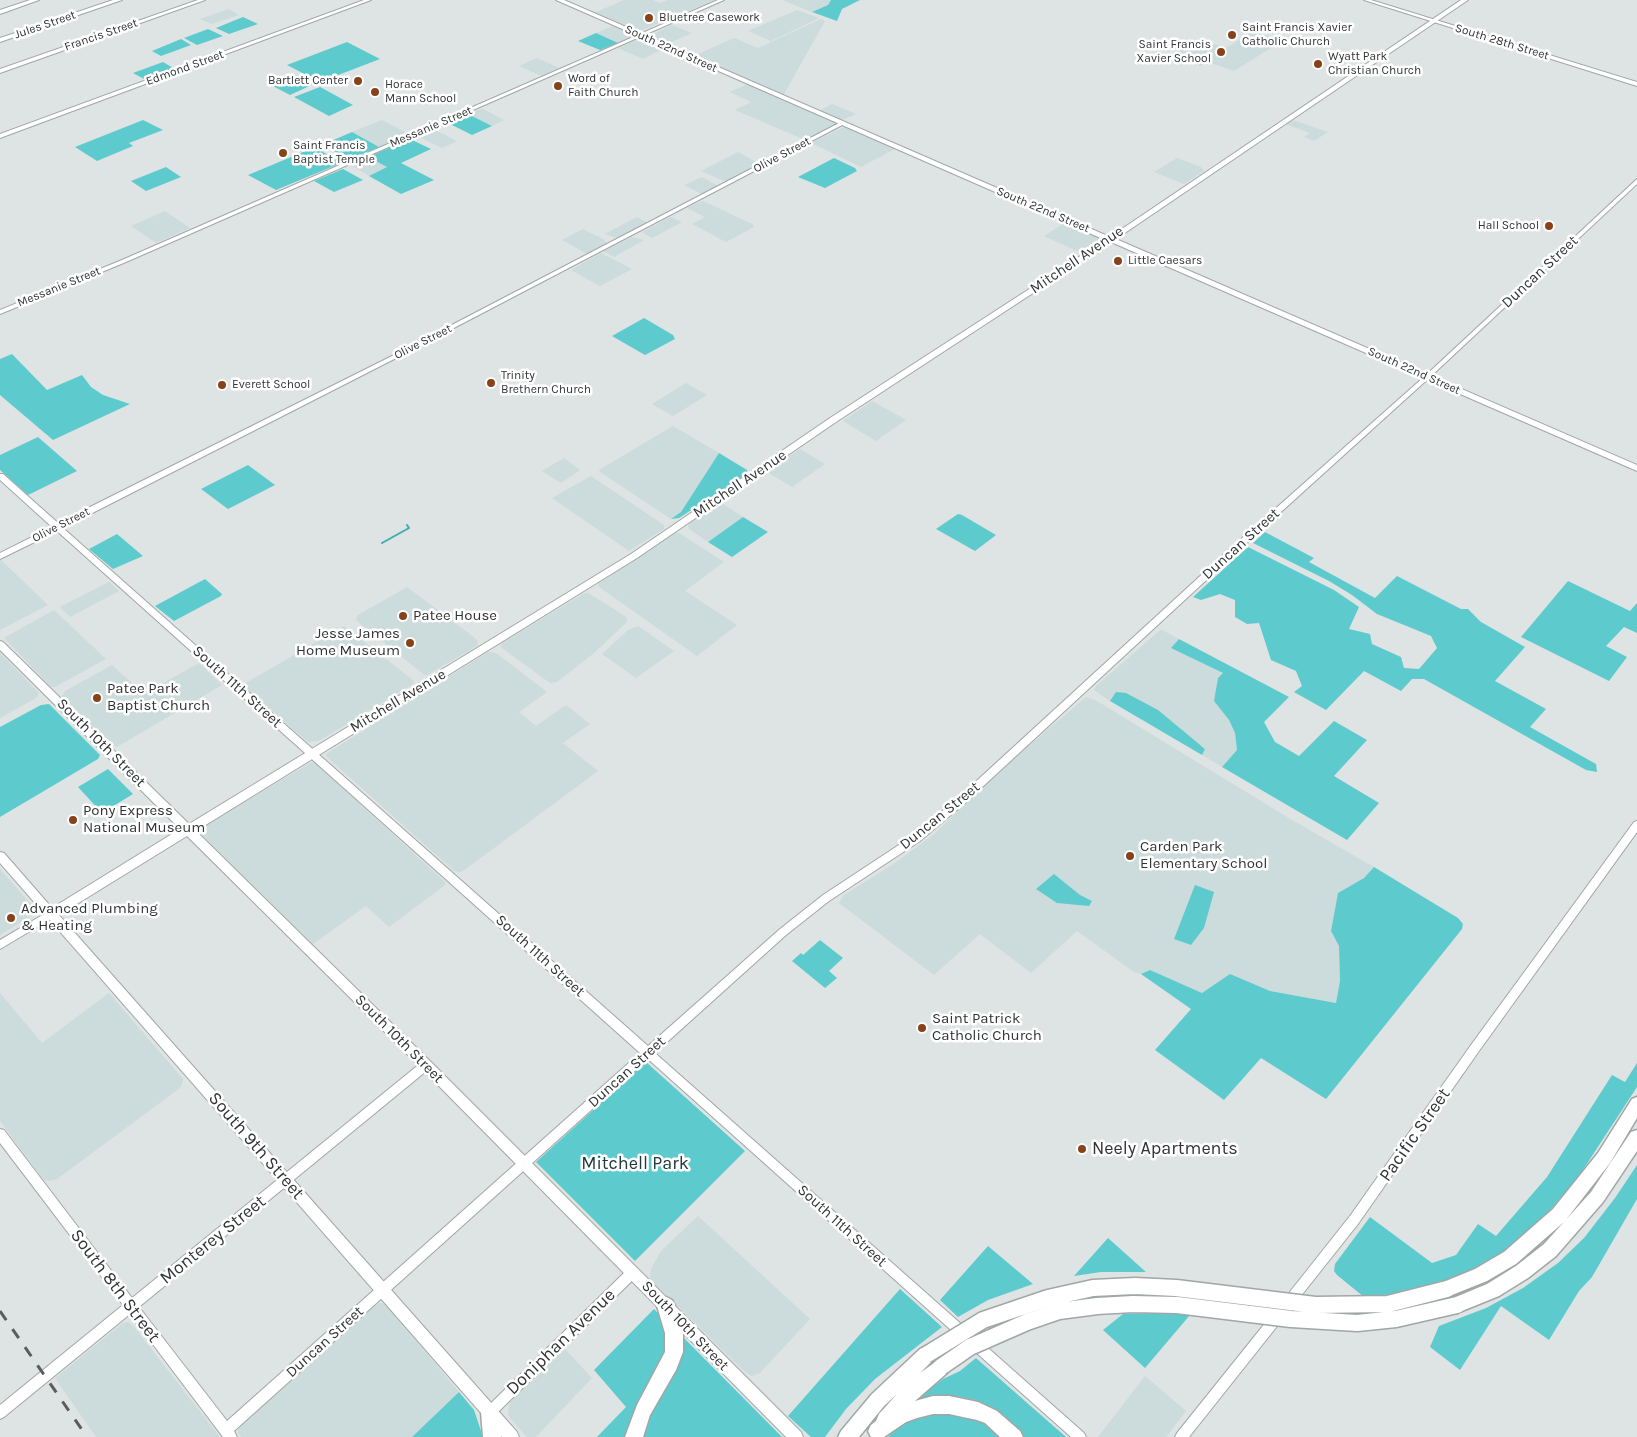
<!DOCTYPE html>
<html>
<head>
<meta charset="utf-8">
<style>
	body { margin:0 }
	canvas { display:block; background:#dee3e3 }
</style>
</head>
<body>
<canvas width="1637" height="1437"></canvas>
<script>
const c = document.querySelector('canvas').getContext('2d');
c.lineJoin = 'round';
function fill(path, color) {
  c.fillStyle = color;
  c.fill(path, 'evenodd');
}
function poly(rows) {
  const path = new Path2D();
  for (const r of rows) {
    path.moveTo(r[0], r[1]);
    for (let i = 2; i < r.length; i += 2) path.lineTo(r[i], r[i + 1]);
  }
  return path;
}
function stroke(path, color, width, dash) {
  c.strokeStyle = color;
  c.lineWidth = width;
  c.lineCap = dash ? 'butt' : 'round';
  c.setLineDash(dash || []);
  c.stroke(path);
}
function drawText(font, color, halo, rows, align = 'center') {
  c.font = font + ' Karla,sans-serif';
  c.lineWidth = 5;
  c.setLineDash([]);
  c.textBaseline = 'middle';
  c.strokeStyle = halo;
  c.fillStyle = color;
  for (const [text, x, y, turn = 0] of rows) {
    c.save();
    c.translate(x, y);
    c.rotate((+turn || 0) * Math.PI / 180);
    c.textAlign = isNaN(turn) ? turn : align;
    if (halo) c.strokeText(text, 0, 0);
    c.fillText(text, 0, 0);
    c.restore();
  }
}
const built = poly([
	[624,0,653,0,660,3,668,0,715,0,640,31,594,13],
	[782,0,831,0,828,5,812,12],
	[229,9,239,15,212,24,200,19],
	[797,10,819,18,771,41,748,31],
	[821,19,825,21,783,96,694,56,734,38,758,48],
	[672,25,692,33,667,44,649,36],
	[613,26,633,35,633,36,618,43,596,33],
	[1254,31,1282,41,1234,71,1208,62,1200,66,1170,55,1199,39,1226,48],
	[640,39,646,40,665,48,643,59,618,48],
	[537,58,559,68,541,76,519,66],
	[748,84,834,122,836,124,805,140,735,110,751,102,730,92],
	[832,104,856,114,842,120,819,111],
	[481,109,483,109,504,120,492,126,468,114],
	[382,120,407,133,379,147,352,132],
	[1293,120,1328,132,1314,141,1304,137,1310,133,1285,124],
	[844,127,894,148,895,149,861,167,811,143],
	[433,129,457,141,442,148,419,137],
	[738,152,760,164,727,182,701,171],
	[368,157,388,167,369,176,351,165],
	[1177,158,1201,167,1204,171,1184,184,1154,172],
	[702,177,718,186,702,194,684,185],
	[703,201,752,224,754,227,726,242,692,224,705,217,687,208],
	[165,211,190,228,156,243,131,226],
	[637,217,648,223,617,238,605,234],
	[671,217,682,222,652,238,642,232],
	[1066,222,1100,238,1101,240,1082,253,1044,236],
	[583,229,605,240,607,244,587,254,562,240],
	[632,237,644,240,614,257,603,251],
	[601,253,632,269,600,286,571,270],
	[686,383,707,395,673,416,652,404],
	[872,401,906,420,876,441,843,421],
	[673,426,719,453,681,512,671,519,600,472,599,470],
	[800,449,825,464,792,487,769,473,770,469],
	[564,458,580,470,561,483,542,471],
	[591,476,664,525,664,529,629,551,552,498],
	[720,502,743,517,708,542,689,529,688,526,691,521],
	[675,532,679,533,724,562,685,591,737,625,697,656,599,587,598,584],
	[0,559,48,605,0,630],
	[109,582,119,591,70,617,60,607],
	[407,587,475,638,478,642,477,646,427,675,423,674,356,620,358,615],
	[585,593,588,593,611,607,627,618,627,622,594,653,557,682,550,683,502,648,501,645,503,642],
	[54,610,106,659,55,687,51,687,4,638],
	[344,626,414,681,413,684,319,741,308,742,244,687,244,684],
	[638,626,674,651,636,678,602,654,628,630],
	[1162,630,1179,639,1172,648,1223,673,1214,701,1229,720,1235,733,1237,750,1222,767,1202,755,1205,748,1116,692,1110,701,1094,690,1096,686,1159,631],
	[488,652,496,653,547,692,519,712,536,726,566,705,590,724,563,743,598,771,463,871,459,872,454,871,327,757,326,754],
	[0,653,39,693,36,698,0,718],
	[199,663,222,685,117,747,112,745,62,696,65,691,112,665,144,694],
	[1086,697,1097,701,1292,820,1374,867,1364,878,1338,893,1331,931,1339,946,1340,981,1336,1003,1270,991,1230,975,1202,993,1150,970,1141,974,1134,972,1077,931,1031,973,980,934,934,975,839,903,844,895,895,863,934,834,998,772],
	[312,762,315,763,445,882,445,885,389,927,366,906,313,944,200,833,204,826],
	[0,869,35,909,32,915,0,935],
	[0,993,42,1043,109,993,183,1079,182,1084,180,1088,57,1179,49,1181,44,1180,0,1121],
	[698,1216,810,1319,760,1373,752,1376,745,1372,650,1279,651,1269,661,1251],
	[381,1303,386,1305,459,1392,412,1437,241,1437,238,1433,239,1427,244,1420,376,1305],
	[128,1322,135,1328,220,1437,96,1437,55,1378,123,1323],
	[565,1349,592,1378,536,1437,527,1437,509,1417,508,1411,510,1402],
	[1145,1376,1186,1411,1166,1437,1098,1437]
]);
const green = poly([
	[831,0,860,0,842,9,837,21,812,12,828,5],
	[243,17,258,24,229,34,216,28],
	[208,29,223,36,197,45,184,38],
	[596,33,618,43,600,50,578,41],
	[181,39,191,45,161,56,152,51],
	[347,42,380,59,320,82,287,65],
	[163,62,175,69,146,80,133,73],
	[297,75,314,84,290,95,271,85],
	[320,87,322,88,353,105,329,116,294,97],
	[468,114,492,126,472,135,448,123],
	[143,120,163,130,129,143,133,146,97,161,75,147],
	[352,132,379,147,349,159,322,145],
	[410,139,431,149,401,163,434,180,401,194,369,176,387,167,368,157],
	[315,147,341,163,276,190,248,175],
	[834,158,855,168,857,171,825,188,798,177],
	[166,167,181,177,146,191,131,181],
	[343,169,363,180,334,192,314,181],
	[644,318,673,335,675,339,645,355,612,336],
	[12,354,47,390,82,375,91,387,103,395,130,404,53,440,0,395,0,359],
	[38,437,77,471,28,495,0,470,0,455],
	[719,453,747,470,747,474,679,518,671,519,681,512],
	[248,465,275,485,228,509,201,489],
	[958,514,962,515,996,535,975,551,936,529],
	[743,517,768,532,732,557,708,542],
	[1265,532,1314,558,1309,562,1375,598,1397,576,1461,609,1468,609,1481,622,1525,647,1495,681,1546,709,1530,727,1596,764,1597,772,1586,770,1424,679,1412,679,1401,691,1364,671,1326,710,1294,692,1302,686,1296,671,1271,660,1259,623,1247,624,1235,617,1235,600,1220,594,1201,600,1193,597,1248,547,1334,590,1359,607,1349,629,1370,634,1372,644,1401,657,1404,668,1419,669,1437,648,1431,636,1377,614,1352,595,1329,581,1253,543],
	[117,534,143,556,113,569,89,549],
	[205,579,222,594,221,596,174,621,155,606],
	[1568,581,1630,611,1637,603,1637,633,1624,627,1606,646,1627,657,1609,681,1521,637],
	[1179,639,1289,697,1264,722,1275,742,1299,756,1334,721,1367,740,1334,776,1379,803,1347,840,1222,767,1237,750,1235,733,1229,720,1214,701,1218,678,1223,673,1171,648],
	[1116,692,1126,693,1158,710,1205,749,1202,755,1110,701],
	[49,704,100,755,98,759,0,817,0,727,41,705],
	[108,769,133,794,102,813,78,787],
	[1374,867,1458,918,1463,924,1462,929,1326,1099,1261,1058,1224,1100,1155,1050,1191,1009,1141,974,1150,970,1202,993,1230,974,1270,991,1336,1003,1340,981,1339,946,1331,931,1338,893,1364,878],
	[1054,874,1080,895,1092,901,1089,906,1057,903,1036,889],
	[1195,885,1214,892,1204,928,1191,945,1174,939],
	[820,940,843,958,829,971,837,978,825,988,792,961,801,953,803,955],
	[646,1062,745,1151,635,1261,536,1162],
	[1637,1063,1637,1087,1575,1182,1542,1219,1504,1252,1472,1270,1436,1285,1403,1293,1364,1297,1337,1275,1334,1271,1335,1264,1370,1217,1432,1263,1456,1255,1478,1224,1496,1236,1547,1177,1612,1075,1625,1082],
	[1637,1165,1637,1199,1592,1277,1579,1291,1549,1340,1501,1306,1460,1370,1430,1347,1439,1326,1486,1308,1523,1288,1558,1263,1584,1238,1615,1198],
	[1108,1238,1146,1272,1101,1272,1074,1276],
	[988,1246,1033,1284,988,1300,958,1317,940,1300],
	[900,1289,942,1327,875,1379,846,1409,825,1437,811,1437,788,1416],
	[654,1309,664,1320,669,1348,626,1437,597,1437,626,1407,594,1370],
	[1164,1313,1190,1315,1145,1368,1103,1330,1123,1314],
	[678,1332,782,1437,639,1437],
	[976,1358,1066,1437,1023,1437,994,1410,975,1400,956,1396,939,1396,920,1399,922,1395,943,1379,960,1371],
	[459,1392,474,1410,483,1437,412,1437],
	[935,1410,977,1415,1007,1437,888,1437,900,1424]
]);
const stream = poly([
	[382,543,409,528,407,525]
]);
const minor = poly([
	[198,0,205,0,0,73,0,69,198,0],
	[364,0,371,0,0,138,0,134,364,0],
	[718,0,724,0,126,262,0,314,0,310,122,260,718,0],
	[1364,0,1371,0,1637,82,1637,86,1364,0],
	[841,122,846,123,406,353,63,528,648,1046,780,929,823,895,914,835,959,797,1222,556,1425,376,1637,179,1637,184,1429,378,1228,560,965,803,920,841,829,901,786,935,655,1053,969,1331,971,1335,969,1339,965,1341,961,1339,648,1059,234,1431,237,1437,223,1437,130,1314,4,1417,0,1419,0,1405,123,1305,0,1143,0,1129,4,1130,132,1298,422,1062,426,1060,430,1062,431,1065,430,1068,139,1307,227,1421,640,1053,57,531,0,559,0,553,52,527,0,480,0,474,3,474,58,523,402,351,841,122],
	[1637,821,1637,832,1479,1051,1358,1224,1293,1306,1289,1308,1285,1306,1283,1302,1285,1298,1350,1216,1471,1045,1634,822,1637,821],
	[51,910,54,911,56,914,54,917,0,949,0,940,51,910],
	[633,1266,637,1268,639,1272,637,1276,494,1416,490,1418,486,1416,484,1412,486,1408,629,1268,633,1266],
	[1278,1310,1282,1312,1284,1316,1282,1320,1189,1437,1175,1437,1177,1433,1274,1312,1278,1310],
	[975,1338,979,1340,1084,1433,1086,1437,1071,1437,971,1348,969,1344,971,1340,975,1338]
]);
const major = poly([
	[30,0,39,0,0,14,0,10,30,0],
	[113,0,122,0,0,42,0,38,113,0],
	[556,0,564,0,1110,237,1461,0,1468,0,1116,239,1637,465,1637,471,1111,242,836,422,637,558,196,831,430,1061,801,1432,803,1437,786,1437,422,1069,187,836,59,915,517,1432,519,1437,502,1437,0,863,0,852,4,853,52,908,180,829,0,650,0,641,3,642,189,824,631,554,830,418,1105,240,556,0]
]);
const highway = poly([
	[1637,1097,1637,1118,1610,1163,1565,1221,1516,1264,1487,1281,1447,1297,1441,1295,1439,1289,1441,1283,1475,1269,1504,1252,1553,1209,1598,1153,1632,1099,1637,1097],
	[1637,1130,1637,1151,1603,1202,1556,1256,1528,1278,1499,1296,1457,1313,1451,1311,1449,1305,1451,1299,1487,1284,1516,1266,1544,1244,1591,1192,1631,1132,1637,1130],
	[666,1297,672,1300,675,1306,683,1333,683,1352,676,1370,650,1415,643,1437,625,1437,637,1405,665,1352,665,1333,657,1306,660,1300,666,1297],
	[926,1346,932,1349,935,1355,932,1361,920,1373,941,1358,947,1361,950,1367,947,1373,915,1401,933,1396,949,1396,978,1402,997,1411,1020,1431,1023,1437,1000,1437,985,1423,977,1420,949,1414,933,1414,917,1418,906,1422,884,1437,871,1437,868,1431,871,1425,876,1421,879,1414,897,1394,884,1406,859,1437,838,1437,841,1431,872,1394,920,1349,926,1346],
	[490,1403,496,1406,499,1412,501,1437,483,1437,481,1412,484,1406,490,1403]
]);
const rail = poly([
	[0,1311,87,1437]
]);
const highwayBridge = poly([
	[926,1355,983,1320,1048,1298,1093,1288,1135,1286,1176,1288,1315,1305,1388,1304,1447,1289],
	[941,1367,970,1347,1027,1322,1059,1311,1097,1306,1133,1304,1177,1305,1291,1319,1357,1323,1396,1319,1457,1305]
]);
const markers = [
	[649,18,5,"#87421a"],
	[1232,35,5,"#87421a"],
	[1221,52,5,"#87421a"],
	[1318,64,5,"#87421a"],
	[358,81,5,"#87421a"],
	[558,86,5,"#87421a"],
	[375,92,5,"#87421a"],
	[283,153,5,"#87421a"],
	[1549,226,5,"#87421a"],
	[1118,261,5,"#87421a"],
	[491,383,5,"#87421a"],
	[222,385,5,"#87421a"],
	[403,616,5,"#87421a"],
	[410,643,5,"#87421a"],
	[97,698,5,"#87421a"],
	[73,820,5,"#87421a"],
	[1130,856,5,"#87421a"],
	[11,918,5,"#87421a"],
	[922,1028,5,"#87421a"],
	[1082,1149,5,"#87421a"]
];
const farPoinames = [
	["Bluetree Casework",659,18],
	["Saint Francis Xavier",1242,28],
	["Catholic Church",1242,42],
	["Saint Francis",1211,45,"right"],
	["Xavier School",1211,59,"right"],
	["Wyatt Park",1328,57],
	["Christian Church",1328,71],
	["Word of",568,79],
	["Faith Church",568,93],
	["Bartlett Center",348,81,"right"],
	["Horace",385,85],
	["Mann School",385,99],
	["Saint Francis",293,146],
	["Baptist Temple",293,160],
	["Hall School",1539,226,"right"],
	["Little Caesars",1128,261],
	["Trinity",501,376],
	["Brethern Church",501,390],
	["Everett School",232,385]
];
const farStreetnames = [
	["Jules Street",45,25,-19],
	["Francis Street",101,35,-19],
	["South 28th Street",1502,42,17],
	["South 22nd Street",671,49,24],
	["Edmond Street",185,68,-20],
	["Messanie Street",431,127,-23],
	["Olive Street",782,155,-28],
	["South 22nd Street",1043,210,23],
	["Messanie Street",59,287,-22],
	["Olive Street",423,342,-27],
	["South 22nd Street",1414,371,24],
	["Olive Street",61,525,-27]
];
const streetNames = [
	["Mitchell Avenue",1077,260,-34],
	["Duncan Street",1540,272,-43],
	["Mitchell Avenue",740,484,-34],
	["Duncan Street",1241,544,-42],
	["South 11th Street",237,687,42],
	["Mitchell Avenue",398,701,-31],
	["South 10th Street",101,743,45],
	["Duncan Street",940,816,-39],
	["South 11th Street",540,956,42],
	["South 10th Street",399,1039,45],
	["Duncan Street",627,1072,-42],
	["South 11th Street",842,1226,42],
	["South 10th Street",685,1326,46],
	["Duncan Street",325,1342,-42]
];
const poiNames = [
	["Patee House",413,616],
	["Jesse James",400,634,"right"],
	["Home Museum",400,651,"right"],
	["Patee Park",107,689],
	["Baptist Church",107,706],
	["Pony Express",83,811],
	["National Museum",83,828],
	["Carden Park",1140,847],
	["Elementary School",1140,864],
	["Advanced Plumbing",21,909],
	["& Heating",21,926],
	["Saint Patrick",932,1019],
	["Catholic Church",932,1036]
];
const nearStreetnames = [
	["Pacific Street",1415,1135,-55],
	["South 9th Street",256,1146,49],
	["Monterey Street",213,1240,-39],
	["South 8th Street",115,1286,53],
	["Doniphan Avenue",561,1342,-44]
];
const nearPoinames = [
	["Neely Apartments",1092,1149]
];
const nearParknames = [
	["Mitchell Park",635,1164]
];
fill(built, '#ccdbdb');
fill(green, '#5dcbce');
stroke(stream, '#41acaf', 2);
stroke(minor, '#a1a6a6', 2);
stroke(major, '#a1a6a6', 2);
stroke(highway, '#a1a6a6', 3);
fill(minor, '#fff');
fill(major, '#fff');
fill(highway, '#fff');
stroke(rail, '#5b5d5d', 3, [11, 11]);
stroke(highwayBridge, '#a1a6a6', 19, []);
stroke(highwayBridge, '#fff', 16);
for (const [x, y, r, color] of markers) {
  const dot = new Path2D();
  dot.arc(x, y, r, 0, 2 * Math.PI);
  c.fillStyle = color;
  c.fill(dot);
  stroke(dot, '#fff', 2);
}
drawText('12px', '#323434', '#fff', farPoinames, 'left');
drawText('12px', '#323434', '#fff', farStreetnames);
drawText('15px', '#323434', '#fff', streetNames);
drawText('15px', '#323434', '#fff', poiNames, 'left');
drawText('18px', '#323434', '#fff', nearStreetnames);
drawText('18px', '#323434', '#fff', nearPoinames, 'left');
drawText('18px', '#213939', '#fff', nearParknames);
</script>
</body>
</html>
